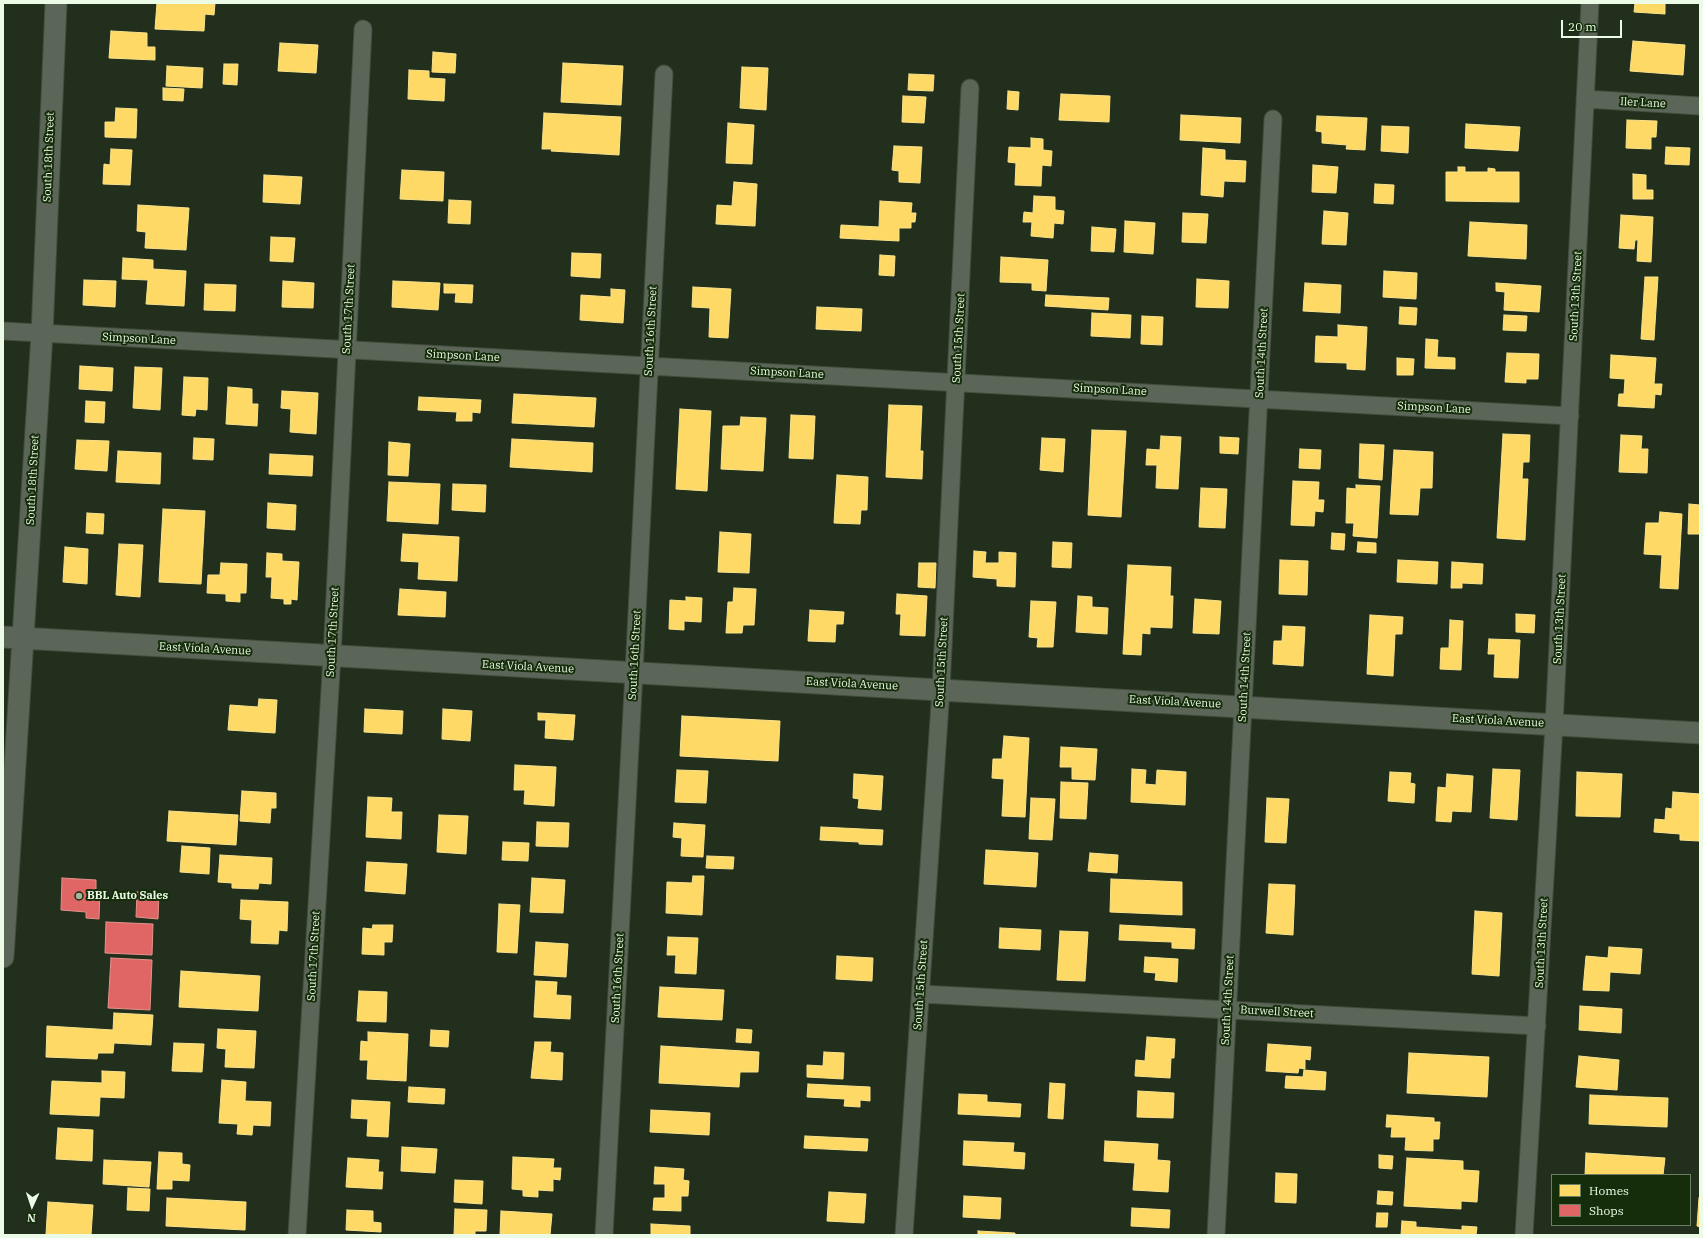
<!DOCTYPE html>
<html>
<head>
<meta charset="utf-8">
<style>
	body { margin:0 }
	#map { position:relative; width:1703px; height:1238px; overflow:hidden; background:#222f1c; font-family:"IBM Plex Serif",serif }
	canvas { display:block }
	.frame { position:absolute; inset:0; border:4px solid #ebfbe5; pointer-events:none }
	.legend { position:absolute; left:1551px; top:1174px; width:140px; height:52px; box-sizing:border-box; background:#152d0a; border:1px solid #6b7f62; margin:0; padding:5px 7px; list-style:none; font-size:12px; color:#ebfbe5 }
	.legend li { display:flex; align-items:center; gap:8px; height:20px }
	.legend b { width:20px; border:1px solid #6b7f62 }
	.north { position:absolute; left:12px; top:1186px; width:40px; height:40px; -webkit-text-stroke:3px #152d0a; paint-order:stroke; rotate:183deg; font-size:11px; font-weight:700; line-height:16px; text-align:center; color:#ebfbe5 }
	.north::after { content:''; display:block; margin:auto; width:14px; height:18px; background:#ebfbe5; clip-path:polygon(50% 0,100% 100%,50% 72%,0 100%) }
	.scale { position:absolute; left:1561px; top:20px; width:61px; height:18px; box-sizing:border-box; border:2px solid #ebfbe5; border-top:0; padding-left:5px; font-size:12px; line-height:14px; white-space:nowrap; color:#ebfbe5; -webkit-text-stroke:3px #152d0a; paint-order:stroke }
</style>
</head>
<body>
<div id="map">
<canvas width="1703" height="1238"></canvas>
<div class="frame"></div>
<ul class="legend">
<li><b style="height:11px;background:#ffd966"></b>Homes</li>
<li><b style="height:11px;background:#e06666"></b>Shops</li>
</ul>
<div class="north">N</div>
<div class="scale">20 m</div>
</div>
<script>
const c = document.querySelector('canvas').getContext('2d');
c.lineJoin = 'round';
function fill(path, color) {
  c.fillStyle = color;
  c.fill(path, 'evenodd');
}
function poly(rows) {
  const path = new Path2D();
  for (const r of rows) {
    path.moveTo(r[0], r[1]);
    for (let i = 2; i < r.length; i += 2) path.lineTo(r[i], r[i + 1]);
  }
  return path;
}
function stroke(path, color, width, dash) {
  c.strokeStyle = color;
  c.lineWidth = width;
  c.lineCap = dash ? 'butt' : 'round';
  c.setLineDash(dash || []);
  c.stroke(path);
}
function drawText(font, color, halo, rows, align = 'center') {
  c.font = font + ' "IBM Plex Serif",serif';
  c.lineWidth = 4;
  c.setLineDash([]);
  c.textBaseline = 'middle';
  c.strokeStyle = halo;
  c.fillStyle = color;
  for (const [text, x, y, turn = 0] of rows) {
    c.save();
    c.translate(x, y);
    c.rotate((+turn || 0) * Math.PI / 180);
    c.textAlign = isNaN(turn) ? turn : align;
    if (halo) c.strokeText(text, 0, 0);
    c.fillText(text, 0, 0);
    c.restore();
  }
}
const homes = poly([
	[157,3,215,3,214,15,205,14,204,31,155,29,157,3],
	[1635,3,1665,3,1665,14,1634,12,1635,3],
	[111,31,147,33,147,47,155,47,155,60,109,58,111,31],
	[1633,41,1685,45,1683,75,1630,71,1633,41],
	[280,43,318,45,316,73,278,71,280,43],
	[433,52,456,54,455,73,432,72,433,52],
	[563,63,623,66,621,105,561,102,563,63],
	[224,64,238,64,237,85,223,84,224,64],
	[167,66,203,68,202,88,166,86,167,66],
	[742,67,768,68,766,110,740,108,742,67],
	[409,70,429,71,429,78,445,79,444,101,408,99,409,70],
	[909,74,934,75,933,91,908,90,909,74],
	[163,88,184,89,183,101,163,100,163,88],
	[1008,91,1019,92,1018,110,1007,109,1008,91],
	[1061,94,1110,96,1109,122,1059,120,1061,94],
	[903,96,926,97,924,123,902,122,903,96],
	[116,108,137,109,136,138,105,137,105,122,115,122,116,108],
	[544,113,621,117,619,155,551,151,552,149,542,149,544,113],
	[1181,115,1241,118,1240,143,1180,140,1181,115],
	[1317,116,1367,118,1365,150,1346,149,1347,145,1322,143,1322,132,1316,131,1317,116],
	[1627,120,1657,121,1656,137,1651,137,1651,149,1626,148,1627,120],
	[728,123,754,125,752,164,726,163,728,123],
	[1466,124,1520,127,1518,151,1465,148,1466,124],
	[1382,126,1409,127,1408,153,1381,151,1382,126],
	[1031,138,1043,139,1043,150,1052,151,1051,166,1042,165,1041,186,1015,185,1016,163,1008,162,1009,147,1031,148,1031,138],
	[894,146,922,147,920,183,899,182,899,171,892,170,894,146],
	[1666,147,1690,148,1689,165,1665,164,1666,147],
	[1203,148,1225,150,1225,160,1246,161,1245,182,1224,181,1223,197,1201,195,1203,148],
	[111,149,132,150,130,185,103,184,104,164,110,165,111,149],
	[1313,165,1338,167,1336,193,1312,192,1313,165],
	[1458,167,1465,167,1465,172,1488,172,1488,168,1495,169,1495,172,1519,172,1519,202,1446,201,1446,172,1458,172,1458,167],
	[402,170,444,172,443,201,400,199,402,170],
	[1633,174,1646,175,1646,190,1653,190,1653,199,1633,199,1633,174],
	[264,175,302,177,300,204,263,202,264,175],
	[734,182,757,184,755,226,716,224,717,205,732,206,734,182],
	[1375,184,1394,185,1393,204,1374,203,1375,184],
	[1034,196,1055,197,1055,210,1064,211,1063,224,1054,223,1053,238,1031,236,1032,222,1023,222,1024,212,1033,213,1034,196],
	[449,200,471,201,470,224,448,223,449,200],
	[880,201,912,203,911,213,916,213,915,222,911,222,911,228,899,228,899,241,840,238,841,225,879,227,880,201],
	[138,205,189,208,186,250,145,248,146,232,137,231,138,205],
	[1324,211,1348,213,1346,245,1322,244,1324,211],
	[1183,213,1208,214,1206,243,1182,242,1183,213],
	[1621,215,1653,217,1651,262,1637,261,1638,240,1635,240,1634,249,1619,248,1621,215],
	[1125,221,1155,223,1153,254,1124,252,1125,221],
	[1470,222,1527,225,1526,259,1468,256,1470,222],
	[1092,227,1116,229,1114,252,1091,251,1092,227],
	[271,237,295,238,293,262,270,261,271,237],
	[572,253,601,254,600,278,571,276,572,253],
	[880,255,895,256,894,276,879,275,880,255],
	[1001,257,1048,260,1046,291,1032,290,1032,283,1000,282,1001,257],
	[123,258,153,260,153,269,186,271,184,306,146,304,148,280,122,279,123,258],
	[1384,271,1417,273,1416,299,1383,297,1384,271],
	[1645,277,1658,277,1654,340,1641,339,1645,277],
	[1197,279,1229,281,1228,308,1196,307,1197,279],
	[84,280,116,281,115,307,83,305,84,280],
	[283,281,314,283,313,308,282,307,283,281],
	[393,281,440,283,438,310,392,307,393,281],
	[1305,283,1341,285,1340,313,1303,311,1305,283],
	[1496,283,1541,286,1539,312,1504,310,1505,292,1496,291,1496,283],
	[205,284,236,285,235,311,204,310,205,284],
	[444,284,473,285,472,303,455,302,456,293,444,293,444,284],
	[693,287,731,289,728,338,709,337,710,308,692,307,693,287],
	[611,289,625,290,623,323,580,320,581,295,611,297,611,289],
	[1046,295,1109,298,1108,310,1045,306,1046,295],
	[817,307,862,309,861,331,816,329,817,307],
	[1400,307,1417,308,1416,325,1399,324,1400,307],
	[1092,313,1131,315,1130,338,1091,336,1092,313],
	[1504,315,1527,316,1526,331,1503,330,1504,315],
	[1142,316,1163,317,1162,345,1141,344,1142,316],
	[1338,325,1367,327,1365,370,1347,369,1347,363,1315,362,1316,336,1338,337,1338,325],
	[1426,339,1438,340,1437,357,1455,358,1455,369,1425,368,1426,339],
	[1507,353,1539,354,1538,379,1526,379,1526,383,1505,382,1507,353],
	[1611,355,1656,358,1654,384,1662,384,1661,395,1655,394,1654,408,1618,406,1619,394,1624,394,1625,379,1610,378,1611,355],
	[1397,358,1414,359,1413,375,1397,375,1397,358],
	[80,366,113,368,112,391,79,389,80,366],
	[135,367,162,368,160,410,133,408,135,367],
	[184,377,208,378,207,410,196,409,195,416,182,415,184,377],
	[228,387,252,389,252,404,258,404,257,426,226,424,228,387],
	[282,391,318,393,316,434,290,432,291,409,281,408,282,391],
	[514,394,596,398,594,427,512,423,514,394],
	[419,397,481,400,480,413,472,412,472,421,456,421,457,412,418,410,419,397],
	[86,401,105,402,104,423,85,422,86,401],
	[889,405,922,406,920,451,923,451,922,479,886,477,889,405],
	[680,409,711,411,707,491,676,489,680,409],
	[791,415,815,416,813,459,789,458,791,415],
	[741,417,766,418,763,471,721,469,723,426,740,426,741,417],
	[1092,430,1126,431,1121,517,1088,515,1092,430],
	[1503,434,1530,435,1529,462,1523,462,1522,479,1528,479,1525,540,1497,538,1503,434],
	[1621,435,1642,436,1641,449,1648,449,1647,473,1619,472,1621,435],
	[1161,436,1181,437,1178,489,1156,488,1157,465,1146,465,1147,449,1160,450,1161,436],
	[1220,437,1239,438,1238,454,1220,453,1220,437],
	[194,438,214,439,213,460,193,459,194,438],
	[1042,438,1065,439,1063,472,1040,470,1042,438],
	[512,439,593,443,592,472,510,467,512,439],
	[77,440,109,441,107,471,75,469,77,440],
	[389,442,410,444,408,476,388,475,389,442],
	[1360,444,1384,445,1382,480,1359,478,1360,444],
	[1300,449,1321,450,1320,469,1299,468,1300,449],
	[1394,450,1433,452,1432,488,1420,488,1418,515,1390,514,1394,450],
	[118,451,161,453,160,484,116,482,118,451],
	[270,454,313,456,312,476,269,474,270,454],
	[837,475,868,477,867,510,861,510,860,524,834,523,837,475],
	[1293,481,1319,482,1318,500,1324,500,1323,512,1315,511,1314,526,1291,525,1293,481],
	[389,482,440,484,438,524,387,521,389,482],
	[453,484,486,485,485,512,452,510,453,484],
	[1356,485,1380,486,1377,538,1353,536,1354,523,1346,523,1347,488,1356,489,1356,485],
	[1201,488,1227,489,1225,528,1199,527,1201,488],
	[268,503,296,505,295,530,267,528,268,503],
	[1689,504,1700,505,1700,534,1688,534,1689,504],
	[163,509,205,511,201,584,159,582,163,509],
	[1660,512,1682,514,1678,589,1660,588,1662,555,1644,554,1646,523,1659,523,1660,512],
	[87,513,104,514,103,534,86,533,87,513],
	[720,532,751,534,749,573,718,572,720,532],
	[1332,533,1345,534,1344,550,1331,549,1332,533],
	[403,534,459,537,457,581,418,579,419,562,401,561,403,534],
	[1053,542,1072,543,1071,568,1052,567,1053,542],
	[1358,542,1376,543,1376,553,1357,552,1358,542],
	[119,544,143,545,140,597,116,595,119,544],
	[65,547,88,549,87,584,63,582,65,547],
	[974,551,986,552,985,563,999,563,999,552,1016,553,1015,587,997,586,997,579,973,577,974,551],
	[267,553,282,554,282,561,299,562,297,600,291,599,291,604,284,604,284,599,271,598,272,577,266,577,267,553],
	[1280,560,1308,561,1307,595,1279,594,1280,560],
	[1398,560,1438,562,1437,584,1397,582,1398,560],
	[1452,562,1483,564,1482,584,1462,583,1462,588,1451,588,1452,562],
	[221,563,247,564,246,593,240,593,240,602,226,601,226,594,207,593,208,575,220,575,221,563],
	[919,563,936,563,935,588,918,587,919,563],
	[1128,565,1171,567,1170,596,1173,596,1172,628,1150,627,1150,634,1142,633,1141,655,1123,654,1128,565],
	[734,588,756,589,754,625,743,625,742,633,726,633,728,602,733,602,734,588],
	[400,589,446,592,445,617,398,615,400,589],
	[897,594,927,596,925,636,900,635,901,614,896,614,897,594],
	[1078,596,1092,597,1092,607,1108,608,1107,634,1076,632,1078,596],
	[686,597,702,598,701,622,684,621,684,630,669,629,670,600,686,601,686,597],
	[1195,599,1221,601,1219,634,1193,633,1195,599],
	[1031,601,1056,602,1053,647,1037,647,1038,638,1029,637,1031,601],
	[810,610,844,612,843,624,836,624,835,642,808,641,810,610],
	[1516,614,1535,615,1534,633,1516,632,1516,614],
	[1370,615,1403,617,1402,634,1395,634,1393,676,1367,674,1370,615],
	[1450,620,1463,621,1461,670,1440,669,1441,648,1449,648,1450,620],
	[1283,626,1305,627,1303,666,1273,664,1274,641,1282,641,1283,626],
	[1489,639,1520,640,1518,678,1494,677,1495,654,1488,654,1489,639],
	[259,699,277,700,275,733,228,730,230,705,258,707,259,699],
	[365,709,403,711,402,734,364,732,365,709],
	[443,709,472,711,470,741,442,739,443,709],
	[538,713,575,715,573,740,545,738,546,720,538,720,538,713],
	[682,716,780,721,778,761,680,756,682,716],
	[1004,736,1029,738,1025,817,1002,816,1004,779,992,778,993,759,1002,759,1004,736],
	[1061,747,1097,749,1095,780,1072,779,1072,767,1060,767,1061,747],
	[515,765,556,767,554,806,524,804,525,790,514,790,515,765],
	[1132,769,1146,770,1145,784,1156,785,1157,770,1186,772,1185,805,1131,802,1132,769],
	[1493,769,1520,770,1517,820,1490,818,1493,769],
	[677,770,708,771,706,803,675,802,677,770],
	[1390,772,1411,773,1410,783,1415,784,1414,803,1388,801,1390,772],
	[1577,772,1622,774,1620,817,1576,816,1577,772],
	[854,774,883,776,881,810,858,808,859,799,853,798,854,774],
	[1447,774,1473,776,1471,812,1452,811,1451,822,1436,821,1438,787,1446,788,1447,774],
	[1061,782,1088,783,1086,819,1060,818,1061,782],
	[242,791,276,793,276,808,271,808,270,823,240,821,242,791],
	[1673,792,1700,794,1699,841,1680,840,1680,834,1654,832,1655,819,1665,820,1666,808,1672,809,1673,792],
	[368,797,392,798,391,812,402,812,401,839,366,837,368,797],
	[1031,798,1055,799,1052,840,1029,839,1031,798],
	[1267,798,1289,799,1286,843,1265,842,1267,798],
	[169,811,238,815,236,845,167,841,169,811],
	[439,815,468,816,466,854,437,852,439,815],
	[537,822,569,823,568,847,536,846,537,822],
	[674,823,705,825,703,857,681,856,682,838,673,837,674,823],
	[821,827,883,830,882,845,859,844,859,842,820,840,821,827],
	[503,842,529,843,528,861,502,860,503,842],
	[182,846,210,848,209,874,180,872,182,846],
	[986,850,1038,853,1036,887,984,884,986,850],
	[1090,853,1118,855,1117,873,1088,871,1090,853],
	[220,855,272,858,271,884,259,883,258,889,232,888,232,883,218,882,220,855],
	[707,856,734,857,733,869,706,868,707,856],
	[367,862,407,864,405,894,365,891,367,862],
	[693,876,704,876,702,915,666,913,667,882,692,883,693,876],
	[532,878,565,880,563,913,530,912,532,878],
	[1111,879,1182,882,1182,915,1110,912,1111,879],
	[1269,884,1295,885,1293,935,1266,933,1269,884],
	[241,900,288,902,287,931,279,930,278,944,251,943,252,920,240,919,241,900],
	[499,904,520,905,517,953,497,952,499,904],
	[1475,911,1502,913,1499,976,1472,974,1475,911],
	[373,925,393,925,392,942,384,942,384,955,362,954,363,928,372,929,373,925],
	[1120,925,1195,929,1194,949,1172,948,1172,942,1119,940,1120,925],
	[1000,928,1041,930,1040,950,999,948,1000,928],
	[1060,931,1088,932,1085,981,1057,980,1060,931],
	[668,937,698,938,696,974,675,973,676,955,667,955,668,937],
	[536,942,568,944,566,977,534,975,536,942],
	[1609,947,1642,949,1640,974,1610,972,1609,991,1583,990,1586,956,1608,958,1609,947],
	[837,956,873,958,872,981,836,979,837,956],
	[1145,957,1178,959,1177,982,1155,980,1156,973,1144,972,1145,957],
	[181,971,260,976,258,1011,179,1007,181,971],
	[536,981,557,982,556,995,571,996,570,1019,534,1017,536,981],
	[660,987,724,990,722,1020,658,1017,660,987],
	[359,991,387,992,386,1022,357,1021,359,991],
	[1580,1006,1622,1009,1621,1033,1579,1030,1580,1006],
	[114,1013,153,1015,151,1045,114,1043,113,1053,98,1053,97,1059,46,1057,47,1026,113,1030,114,1013],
	[218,1029,256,1031,254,1068,225,1067,226,1049,217,1048,218,1029],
	[737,1029,752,1030,751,1043,736,1042,737,1029],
	[431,1030,449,1031,448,1047,430,1046,431,1030],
	[368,1032,408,1034,406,1081,367,1079,368,1060,360,1060,361,1041,368,1042,368,1032],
	[1147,1037,1175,1039,1174,1058,1171,1058,1170,1078,1135,1076,1136,1060,1145,1061,1147,1037],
	[535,1042,551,1042,550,1052,563,1053,562,1080,531,1078,535,1042],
	[174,1043,204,1044,202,1072,172,1071,174,1043],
	[1268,1044,1311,1047,1310,1060,1305,1059,1305,1069,1299,1068,1298,1073,1266,1071,1268,1044],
	[661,1046,759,1052,758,1072,740,1072,739,1087,659,1083,661,1046],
	[824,1052,844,1053,843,1079,807,1077,807,1065,823,1066,824,1052],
	[1409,1053,1489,1057,1487,1097,1407,1093,1409,1053],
	[1579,1056,1619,1060,1617,1090,1576,1087,1579,1056],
	[1304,1070,1326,1072,1325,1090,1285,1088,1286,1076,1303,1077,1304,1070],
	[102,1071,125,1072,124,1098,100,1097,99,1116,50,1114,52,1081,102,1083,102,1071],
	[222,1080,246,1082,245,1101,271,1102,270,1126,253,1125,252,1135,237,1134,238,1124,219,1123,222,1080],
	[1050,1083,1065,1084,1063,1119,1048,1118,1050,1083],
	[808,1084,870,1087,870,1101,860,1100,860,1107,844,1106,845,1099,807,1097,808,1084],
	[409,1087,445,1089,444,1104,408,1102,409,1087],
	[1138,1091,1174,1093,1173,1118,1137,1117,1138,1091],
	[959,1094,987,1095,987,1102,1021,1104,1020,1117,958,1114,959,1094],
	[1590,1095,1668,1098,1667,1127,1589,1124,1590,1095],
	[352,1100,390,1102,388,1137,367,1136,368,1119,351,1118,352,1100],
	[651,1110,710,1113,709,1135,650,1132,651,1110],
	[1387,1115,1434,1118,1434,1122,1440,1122,1439,1139,1433,1139,1433,1151,1405,1150,1406,1137,1391,1137,1392,1127,1386,1127,1387,1115],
	[58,1128,93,1130,92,1161,56,1159,58,1128],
	[805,1136,868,1139,867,1151,804,1148,805,1136],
	[964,1141,1014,1143,1013,1152,1025,1153,1024,1169,963,1165,964,1141],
	[1105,1141,1158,1144,1157,1160,1170,1161,1168,1192,1133,1190,1135,1163,1104,1161,1105,1141],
	[402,1147,437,1149,435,1173,401,1171,402,1147],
	[159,1152,182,1153,182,1164,190,1165,189,1181,172,1180,172,1189,157,1189,159,1152],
	[1586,1153,1665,1158,1663,1175,1585,1175,1586,1153],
	[1379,1155,1393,1156,1392,1169,1379,1168,1379,1155],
	[513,1157,554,1159,553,1168,561,1168,560,1180,553,1179,553,1191,538,1190,538,1197,523,1196,523,1190,512,1189,513,1157],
	[348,1158,379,1160,378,1172,383,1172,382,1189,346,1187,348,1158],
	[1407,1158,1463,1161,1463,1170,1479,1171,1477,1202,1461,1201,1461,1209,1404,1206,1407,1158],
	[104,1160,151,1162,149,1187,103,1184,104,1160],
	[655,1167,684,1169,683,1180,689,1181,688,1196,681,1196,681,1211,653,1210,654,1198,665,1198,665,1184,654,1184,655,1167],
	[1276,1173,1297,1174,1296,1203,1275,1202,1276,1173],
	[455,1180,483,1181,482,1204,454,1202,455,1180],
	[128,1188,150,1189,149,1211,127,1210,128,1188],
	[1378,1191,1393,1192,1392,1205,1377,1204,1378,1191],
	[829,1192,866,1194,864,1223,827,1221,829,1192],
	[964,1196,1001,1198,1000,1219,963,1217,964,1196],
	[167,1198,246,1202,245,1230,166,1226,167,1198],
	[1699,1198,1700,1198,1700,1227,1697,1226,1699,1198],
	[48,1202,93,1205,91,1235,46,1234,48,1202],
	[1132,1208,1170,1210,1169,1228,1131,1226,1132,1208],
	[455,1209,487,1210,486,1231,475,1231,475,1235,454,1235,455,1209],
	[347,1210,373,1211,373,1222,381,1223,381,1232,346,1230,347,1210],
	[501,1211,552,1214,550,1235,500,1235,501,1211],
	[1377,1213,1388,1213,1387,1227,1376,1227,1377,1213],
	[1402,1221,1416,1222,1416,1227,1462,1230,1462,1226,1477,1227,1476,1235,1401,1235,1402,1221],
	[651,1224,690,1226,690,1235,651,1235,651,1224],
	[978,1231,1015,1233,1015,1235,978,1235,978,1231]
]);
const shops = poly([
	[62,878,96,880,96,890,100,890,99,919,86,918,86,912,61,910,62,878],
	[137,892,159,893,158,919,136,917,137,892],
	[106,922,153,924,152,955,105,953,106,922],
	[111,958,152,960,150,1010,108,1008,111,958]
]);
const minor = poly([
	[1585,99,1700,106],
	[3,331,1570,416],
	[921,994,1537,1026],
	[297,1235,332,656,363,29],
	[604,1235,634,672,664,74],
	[904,1235,941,689,970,88],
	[1216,1235,1273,119],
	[1524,1235,1554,725,1590,3]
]);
const tertiary = poly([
	[3,637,1700,733],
	[3,957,42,334,56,3]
]);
const markers = [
	[79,896,4,"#a5b49f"]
];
const streetNames = [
	["Iler Lane",1643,103,3],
	["South 18th Street",49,157,-88],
	["South 13th Street",1576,296,-87],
	["South 17th Street",349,309,-87],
	["South 16th Street",651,331,-87],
	["South 15th Street",959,338,-87],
	["Simpson Lane",139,339,3],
	["South 14th Street",1262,353,-87],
	["Simpson Lane",463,356,3],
	["Simpson Lane",787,373,3],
	["Simpson Lane",1110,390,3],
	["Simpson Lane",1434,408,3],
	["South 18th Street",33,480,-87],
	["South 13th Street",1560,619,-87],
	["South 17th Street",333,632,-87],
	["East Viola Avenue",205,649,3],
	["South 16th Street",635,655,-87],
	["South 15th Street",942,662,-87],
	["East Viola Avenue",528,667,3],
	["South 14th Street",1245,677,-87],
	["East Viola Avenue",852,684,3],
	["East Viola Avenue",1175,702,3],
	["East Viola Avenue",1498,721,3],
	["South 13th Street",1542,943,-87],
	["South 17th Street",314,956,-87],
	["South 16th Street",618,978,-87],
	["South 15th Street",921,985,-86],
	["South 14th Street",1228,1000,-87],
	["Burwell Street",1277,1012,3]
];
const poiNames = [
	["BBL Auto Sales",87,896]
];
fill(homes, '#ffd966');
stroke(homes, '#f9e38c', 1);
fill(shops, '#e06666');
stroke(shops, '#e3938c', 1);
stroke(minor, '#414c3c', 19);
stroke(tertiary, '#414c3c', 23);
stroke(minor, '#5c6658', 17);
stroke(tertiary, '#5c6658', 21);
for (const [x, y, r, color] of markers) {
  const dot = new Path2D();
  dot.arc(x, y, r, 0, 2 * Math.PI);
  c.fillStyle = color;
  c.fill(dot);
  stroke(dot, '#152d0a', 1.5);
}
drawText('11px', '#ebfbe5', '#152d0a', streetNames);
drawText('bold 11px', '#ebfbe5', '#152d0a', poiNames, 'left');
</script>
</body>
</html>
